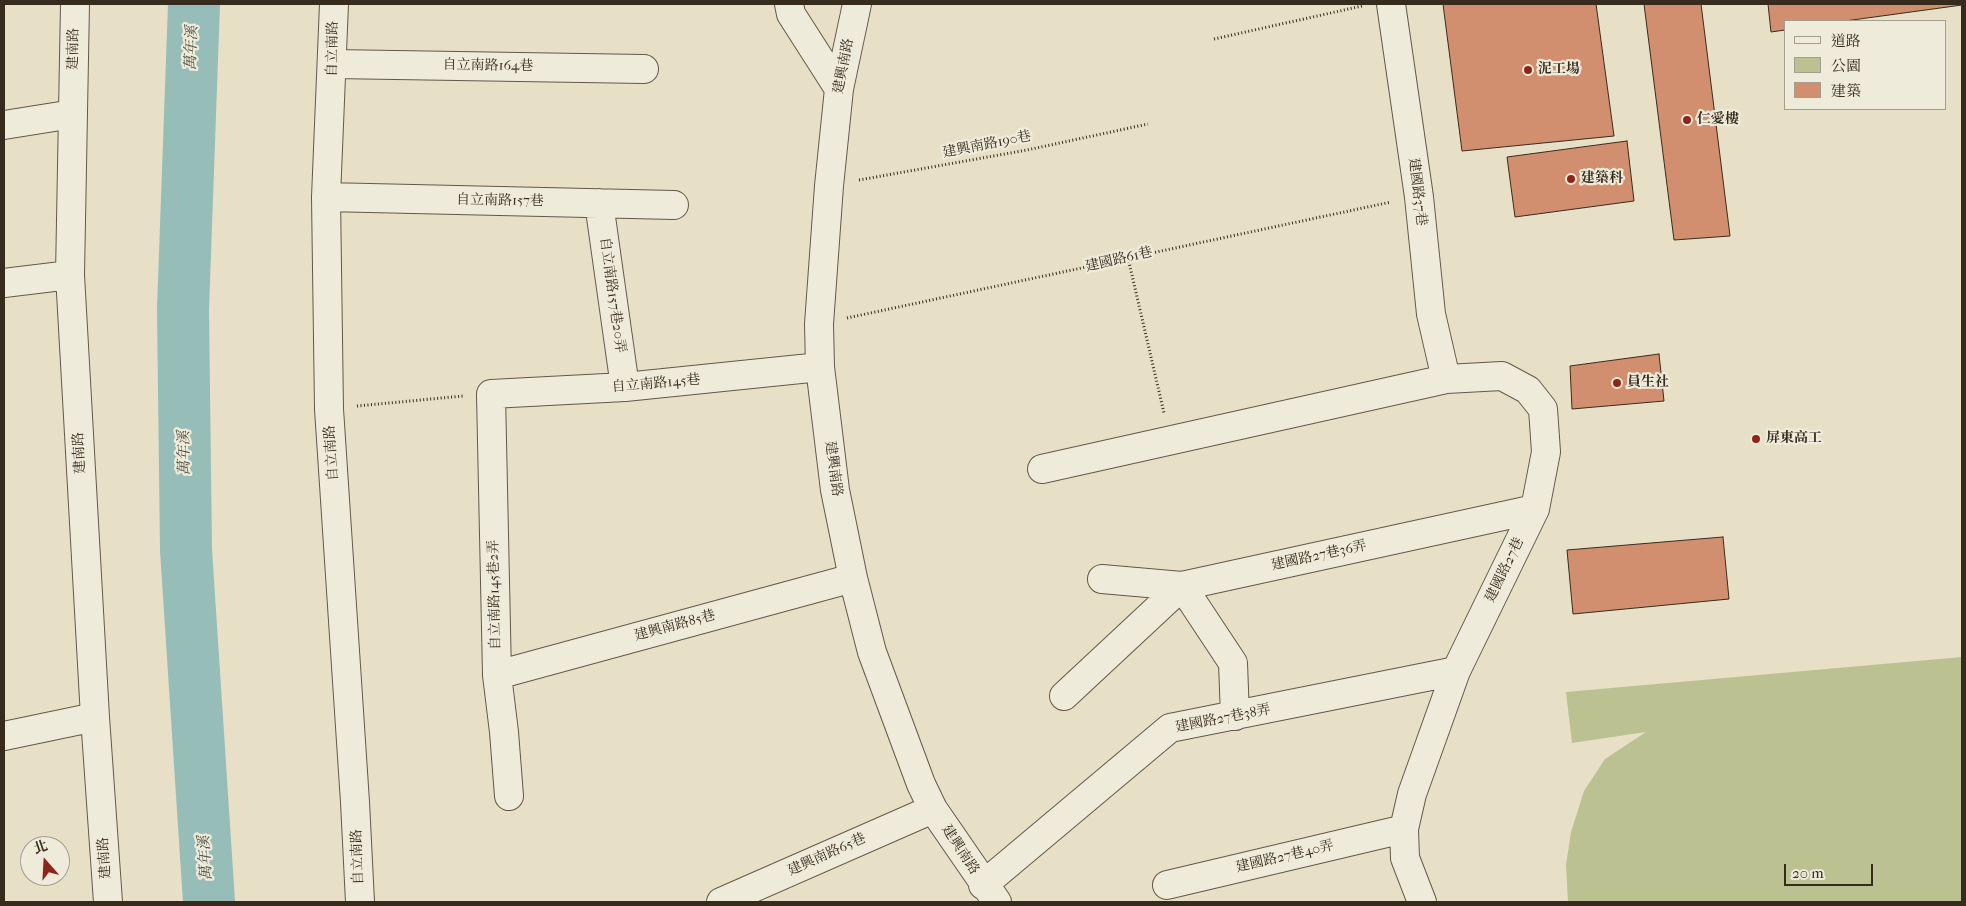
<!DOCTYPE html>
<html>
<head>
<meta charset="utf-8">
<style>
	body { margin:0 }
	#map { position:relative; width:1966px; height:906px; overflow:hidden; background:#e7e0c6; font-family:"IM FELL French Canon","Noto Serif TC",serif }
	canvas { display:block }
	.frame { position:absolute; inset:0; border:5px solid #372b1e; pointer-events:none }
	.legend { position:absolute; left:1784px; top:20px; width:162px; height:90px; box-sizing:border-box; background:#efebda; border:1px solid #a59e8f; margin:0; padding:6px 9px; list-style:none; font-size:15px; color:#372b1e }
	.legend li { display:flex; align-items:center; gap:10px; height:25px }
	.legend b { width:25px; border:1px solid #a59e8f }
	.north { position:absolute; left:20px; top:836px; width:50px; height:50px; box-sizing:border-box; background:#efebda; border:1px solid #a59e8f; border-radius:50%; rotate:341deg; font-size:14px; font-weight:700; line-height:20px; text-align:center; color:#372b1e }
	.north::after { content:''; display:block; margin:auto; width:18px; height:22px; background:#8f2418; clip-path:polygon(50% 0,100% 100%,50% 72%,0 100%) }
	.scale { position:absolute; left:1784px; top:864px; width:89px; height:22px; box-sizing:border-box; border:2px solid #372b1e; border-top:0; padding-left:6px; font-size:15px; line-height:18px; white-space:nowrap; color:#372b1e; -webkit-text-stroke:4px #efebda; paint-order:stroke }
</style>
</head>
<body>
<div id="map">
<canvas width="1966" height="906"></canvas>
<div class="frame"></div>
<ul class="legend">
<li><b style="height:6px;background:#efebda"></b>道路</li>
<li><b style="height:14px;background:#bcc191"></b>公園</li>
<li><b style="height:14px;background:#d28f70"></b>建築</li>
</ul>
<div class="north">北</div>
<div class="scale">20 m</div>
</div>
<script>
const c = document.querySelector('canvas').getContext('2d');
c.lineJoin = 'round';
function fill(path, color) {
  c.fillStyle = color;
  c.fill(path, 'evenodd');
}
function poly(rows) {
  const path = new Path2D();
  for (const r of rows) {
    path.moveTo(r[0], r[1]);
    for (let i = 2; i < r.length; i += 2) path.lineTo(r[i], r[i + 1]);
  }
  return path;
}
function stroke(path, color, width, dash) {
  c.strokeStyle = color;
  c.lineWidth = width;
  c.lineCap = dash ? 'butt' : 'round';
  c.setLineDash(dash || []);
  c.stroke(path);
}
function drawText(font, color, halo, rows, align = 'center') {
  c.font = font + ' "IM FELL French Canon","Noto Serif TC",serif';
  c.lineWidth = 4.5;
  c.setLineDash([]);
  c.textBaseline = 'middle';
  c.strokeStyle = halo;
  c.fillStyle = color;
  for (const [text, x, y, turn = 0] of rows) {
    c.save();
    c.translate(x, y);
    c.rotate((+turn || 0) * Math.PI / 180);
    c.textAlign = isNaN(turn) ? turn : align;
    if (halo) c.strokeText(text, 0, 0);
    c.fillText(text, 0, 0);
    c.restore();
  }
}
const green = poly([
	[1962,657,1962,902,1568,902,1566,865,1571,832,1584,791,1605,759,1646,732,1572,743,1566,692]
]);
const river = poly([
	[194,4,183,309,186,550,209,902]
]);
const building = poly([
	[1443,4,1596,4,1614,136,1462,151,1443,4],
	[1644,4,1701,4,1730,236,1674,240,1644,4],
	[1768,4,1962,4,1962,5,1845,21,1785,21,1785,30,1771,32,1768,4],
	[1627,141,1634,201,1515,217,1507,157,1627,141],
	[1659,354,1664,401,1572,409,1570,366,1659,354],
	[1723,537,1729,599,1573,614,1567,550,1723,537]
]);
const path = poly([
	[1214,39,1362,6],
	[859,180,1027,150,1148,124],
	[1128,258,1164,413],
	[847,318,1391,202],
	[357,406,463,396]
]);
const minor = poly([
	[75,4,70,275,95,717,108,902],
	[334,4,326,197,329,409,355,802,360,902],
	[789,4,791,14,839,89],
	[857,4,839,89,829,186,819,324,820,367,835,490,853,578,872,652,921,784,933,809,997,902],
	[1391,4,1419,197,1431,314,1446,379],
	[333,64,644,69],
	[4,125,73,114],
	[326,197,674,205],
	[599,203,625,387],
	[4,283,70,275],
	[1042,469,1446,379,1502,376,1528,390,1543,409,1546,452,1535,509,1456,671,1412,794,1404,829,1405,858,1422,902],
	[1102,579,1182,586,1535,509],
	[497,675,853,578],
	[1064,696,1182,586,1233,663,1235,716],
	[4,736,95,717],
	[509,796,504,732,497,675,491,394,625,387,820,367],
	[983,885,1170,728,1456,671],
	[1167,885,1404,829],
	[721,902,933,809]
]);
const markers = [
	[1528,70,5,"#8f2418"],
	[1687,120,5,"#8f2418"],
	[1571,179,5,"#8f2418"],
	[1617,383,5,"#8f2418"],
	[1756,439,5,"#8f2418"]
];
const streetNames = [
	["建南路",74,49,-89],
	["自立南路",333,49,-89],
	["自立南路164巷",488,66,1],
	["建興南路",844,66,-79],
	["建興南路190巷",987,145,-11],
	["建國路37巷",1417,192,83],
	["自立南路157巷",500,201,1],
	["建國路61巷",1119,260,-13],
	["自立南路157巷20弄",612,295,82],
	["自立南路145巷",656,384,-5],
	["建南路",80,453,-93],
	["自立南路",332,453,-94],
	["建興南路",833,469,82],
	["建國路27巷36弄",1319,556,-12],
	["建國路27巷",1505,570,-64],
	["自立南路145巷2弄",495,595,-91],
	["建興南路85巷",675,626,-15],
	["建國路27巷38弄",1223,719,-11],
	["建興南路",960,850,57],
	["建興南路65巷",827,855,-24],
	["自立南路",358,857,-92],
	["建國路27巷40弄",1285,857,-13],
	["建南路",105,858,-94]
];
const poiNames = [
	["泥工場",1538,70],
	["仁愛樓",1697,120],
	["建築科",1581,179],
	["員生社",1627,383],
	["屏東高工",1766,439]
];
const waterNames = [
	["萬年溪",192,48,-88],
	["萬年溪",185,453,-91],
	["萬年溪",206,858,-94]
];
fill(green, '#bcc191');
stroke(river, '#97bdb9', 52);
fill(building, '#d28f70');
stroke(building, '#372b1e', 1);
stroke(minor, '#635848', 30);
stroke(path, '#372b1e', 3, [1, 2.5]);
stroke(minor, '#efebda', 28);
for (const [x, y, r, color] of markers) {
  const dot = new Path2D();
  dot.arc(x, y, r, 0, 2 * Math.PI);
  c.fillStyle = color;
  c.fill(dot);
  stroke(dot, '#efebda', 2);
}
drawText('14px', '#372b1e', '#efebda', streetNames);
drawText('bold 14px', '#372b1e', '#efebda', poiNames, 'left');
drawText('italic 15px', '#4f5045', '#efebda', waterNames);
</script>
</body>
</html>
